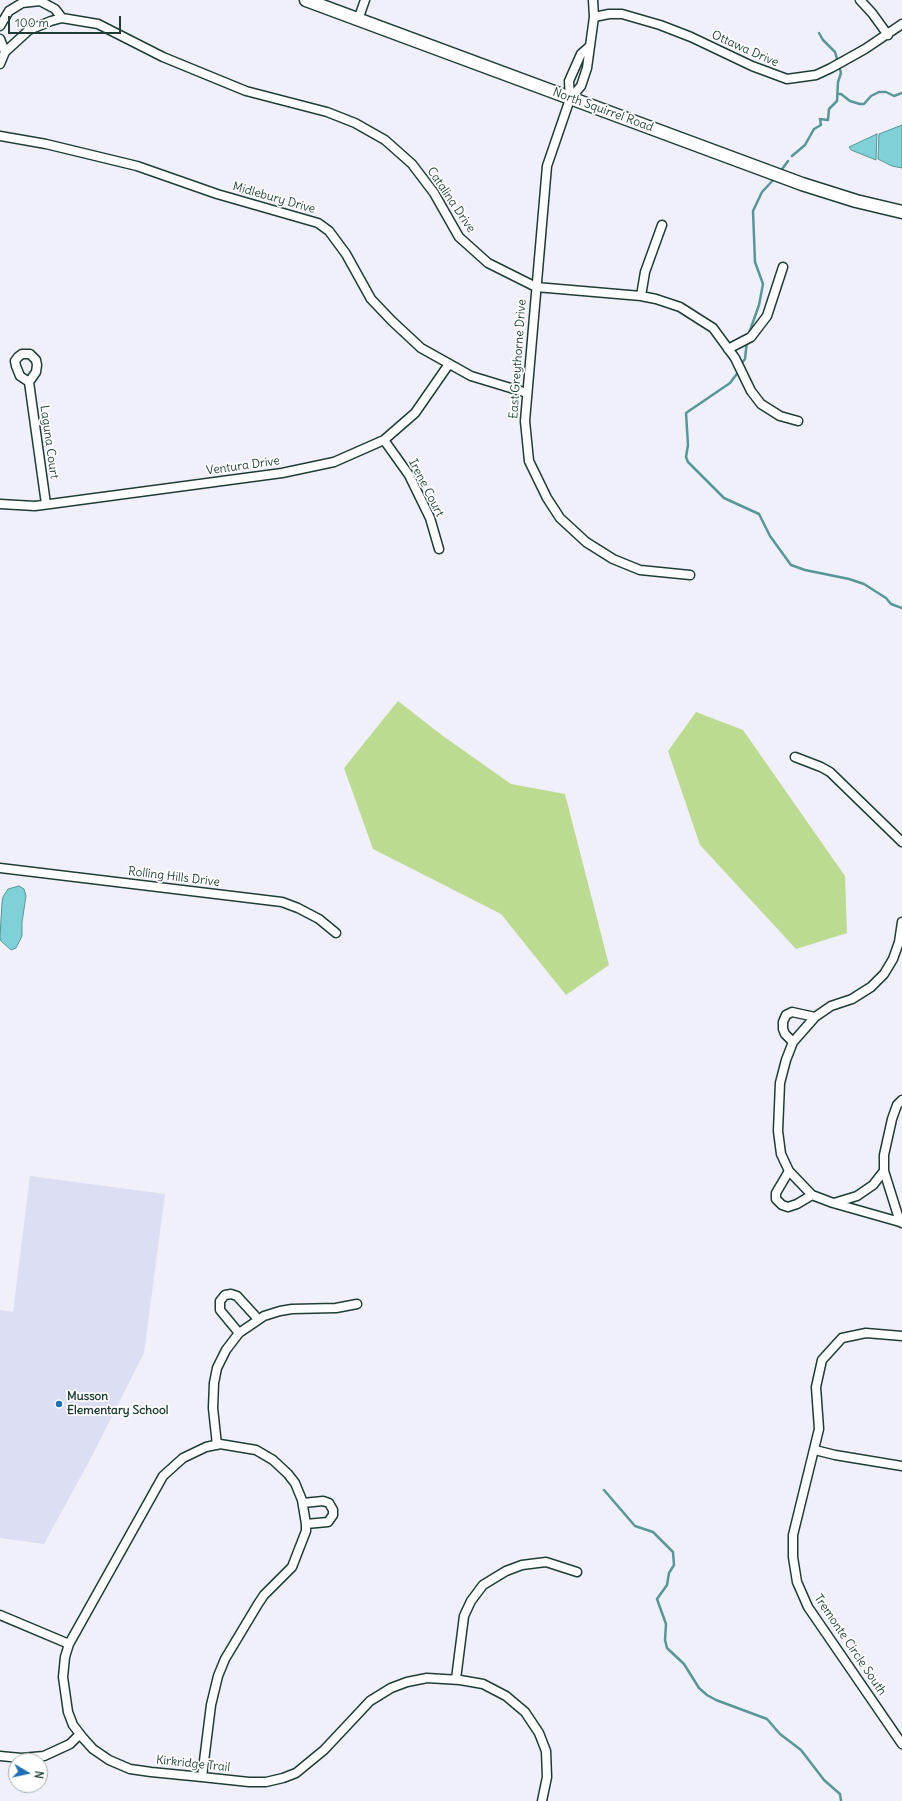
<!DOCTYPE html>
<html>
<head>
<meta charset="utf-8">
<style>
	body { margin:0 }
	#map { position:relative; width:902px; height:1801px; overflow:hidden; background:#eff0fa; font-family:Delius,sans-serif }
	canvas { display:block }
	.north { position:absolute; left:8px; top:1753px; width:40px; height:40px; box-sizing:border-box; background:#fff; border:1px solid #a5b1ae; border-radius:50%; rotate:99deg; font-size:11px; font-weight:700; line-height:16px; text-align:center; color:#1f3d34 }
	.north::after { content:''; display:block; margin:auto; width:14px; height:18px; background:#1f6fb2; clip-path:polygon(50% 0,100% 100%,50% 72%,0 100%) }
	.scale { position:absolute; left:8px; top:16px; width:113px; height:18px; box-sizing:border-box; border:2px solid #1f3d34; border-top:0; padding-left:5px; font-size:12px; line-height:14px; white-space:nowrap; color:#1f3d34; -webkit-text-stroke:3px #fff; paint-order:stroke }
</style>
</head>
<body>
<div id="map">
<canvas width="902" height="1801"></canvas>
<div class="north">N</div>
<div class="scale">100 m</div>
</div>
<script>
const c = document.querySelector('canvas').getContext('2d');
c.lineJoin = 'round';
function fill(path, color) {
  c.fillStyle = color;
  c.fill(path, 'evenodd');
}
function poly(rows) {
  const path = new Path2D();
  for (const r of rows) {
    path.moveTo(r[0], r[1]);
    for (let i = 2; i < r.length; i += 2) path.lineTo(r[i], r[i + 1]);
  }
  return path;
}
function stroke(path, color, width, dash) {
  c.strokeStyle = color;
  c.lineWidth = width;
  c.lineCap = dash ? 'butt' : 'round';
  c.setLineDash(dash || []);
  c.stroke(path);
}
function drawText(font, color, halo, rows, align = 'center') {
  c.font = font + ' Delius,sans-serif';
  c.lineWidth = 3.5;
  c.setLineDash([]);
  c.textBaseline = 'middle';
  c.strokeStyle = halo;
  c.fillStyle = color;
  for (const [text, x, y, turn = 0] of rows) {
    c.save();
    c.translate(x, y);
    c.rotate((+turn || 0) * Math.PI / 180);
    c.textAlign = isNaN(turn) ? turn : align;
    if (halo) c.strokeText(text, 0, 0);
    c.fillText(text, 0, 0);
    c.restore();
  }
}
const built = poly([
	[30,1176,165,1194,144,1353,92,1456,44,1544,0,1538,0,1310,13,1312]
]);
const green = poly([
	[398,701,443,736,511,784,565,794,609,965,566,995,501,914,373,849,344,768],
	[696,712,743,730,845,876,847,933,796,949,700,845,668,751]
]);
const water = poly([
	[902,125,902,168,892,166,878,159,879,134,902,125],
	[877,134,876,160,851,150,849,147,877,134],
	[19,886,24,889,26,896,22,922,22,936,16,948,11,950,1,941,0,937,2,903,3,897,8,889,19,886]
]);
const stream = poly([
	[838,94,841,94,850,101,860,104,864,104,871,96,879,92,886,92,894,96,902,93],
	[792,156,805,145,814,129,821,125,820,119,828,120,829,109,837,101,838,82,841,73,835,52,823,40,819,33],
	[780,172,788,161],
	[748,336,759,305,763,284,755,262,753,211,762,192,776,177],
	[741,364,745,359,747,341],
	[739,371,730,383,686,413,688,445,686,457,688,462,724,498,759,514,770,536,791,565,805,570,849,579,864,584,886,598,891,604,902,608],
	[604,1490,635,1526,653,1532,673,1552,674,1565,669,1573,667,1585,657,1599,666,1624,665,1640,667,1648,684,1664,699,1688,707,1695,716,1700,767,1719,780,1734,801,1750,824,1780,840,1794,841,1801]
]);
const street = poly([
	[593,0,594,17,587,68,581,86,570,99,547,166,525,421,529,461,547,498,560,518,586,542,613,559,640,570,690,575],
	[860,0,872,13,888,35],
	[594,17,609,14,622,14,660,25,691,37,752,66,787,79,816,75,831,68,865,49,902,24],
	[358,20,365,0],
	[0,26,9,11,22,3,40,1,55,9,62,18],
	[0,39,5,52],
	[0,64,5,52,29,30,51,21,62,18,98,24,163,57,246,91,327,112,355,123,385,140,412,164,434,193,459,237,488,263,536,287,641,296,656,299,680,307,713,328,735,358,751,391,761,404,780,416,798,421],
	[570,99,569,81,581,54,589,47],
	[0,136,46,144,137,166,217,194,318,223,329,231,346,254,371,299,392,321,421,348,471,376,527,393],
	[641,296,645,272,662,225],
	[728,349,751,337,767,316,783,267],
	[29,382,20,376,16,366,15,361,18,357,22,354,30,354,36,360,37,365,36,372,29,382,46,504],
	[384,440,409,475,430,518,439,549],
	[0,504,35,506,282,473,334,462,384,440,415,413,449,364],
	[795,757,821,767,830,772,902,842],
	[0,868,282,902,298,908,319,919,336,933],
	[793,1042,785,1034,783,1029,783,1022,786,1015,792,1012,815,1017],
	[902,1100,897,1105,892,1119,884,1155,884,1171,900,1222,902,1223],
	[789,1171,776,1193,776,1199,782,1205,788,1207,797,1204,812,1195],
	[834,1203,857,1196,873,1185,884,1171],
	[900,1222,833,1203,812,1195,789,1171,781,1154,778,1131,780,1083,786,1060,793,1042,815,1017,831,1006,852,999,871,987,884,974,893,959,899,942,902,922],
	[239,1333,220,1310,220,1301,225,1295,231,1294,237,1296,258,1319],
	[902,1336,866,1333,842,1338,822,1360,816,1387,819,1429,793,1535,793,1557,797,1582,808,1607,902,1744],
	[217,1445,213,1408,214,1383,217,1368,226,1350,239,1333,264,1316,280,1311,292,1309,336,1308,357,1304],
	[815,1450,835,1455,902,1466],
	[303,1503,323,1501,329,1503,333,1510,333,1515,328,1522,306,1524],
	[0,1615,69,1644],
	[456,1679,464,1616,471,1601,483,1585,506,1571,522,1565,546,1562,577,1572],
	[0,1756,21,1758,44,1756,70,1744,80,1734],
	[202,1777,211,1705,218,1676,225,1659,258,1604,264,1595,292,1567,306,1531,306,1524,302,1500,295,1483,288,1474,273,1460,256,1450,220,1444,206,1447,183,1458,163,1476,69,1644,65,1657,63,1677,68,1712,73,1725,83,1738,93,1749,109,1760,130,1769,151,1772,202,1777,249,1782,266,1782,283,1778,296,1773,324,1750,370,1701,391,1688,407,1682,427,1678,460,1680,483,1684,506,1696,525,1712,539,1733,546,1751,547,1777,542,1801]
]);
const secondary = poly([
	[306,0,802,184,856,201,902,212]
]);
const markers = [
	[59,1404,4,"#1f6fb2"]
];
const streetNames = [
	["Ottawa Drive",745,49,24],
	["North Squirrel Road",603,110,20],
	["Midlebury Drive",274,198,16],
	["Catalina Drive",451,200,56],
	["East Greythorne Drive",518,359,-86],
	["Laguna Court",49,442,82],
	["Ventura Drive",243,466,-8],
	["Irene Court",426,488,63],
	["Rolling Hills Drive",174,877,7],
	["Tremonte Circle South",850,1645,56],
	["Kirkridge Trail",193,1764,6]
];
const poiNames = [
	["Musson",67,1397],
	["Elementary School",67,1411]
];
fill(built, '#dcdef4');
fill(green, '#bdda92');
fill(water, '#7fd1d7');
stroke(water, '#599696', 1);
stroke(stream, '#599696', 2.5);
stroke(street, '#1f3d34', 11);
stroke(secondary, '#1f3d34', 15);
stroke(street, '#fff', 8);
stroke(secondary, '#fff', 12);
for (const [x, y, r, color] of markers) {
  const dot = new Path2D();
  dot.arc(x, y, r, 0, 2 * Math.PI);
  c.fillStyle = color;
  c.fill(dot);
  stroke(dot, '#fff', 1.5);
}
drawText('12px', '#1f3d34', '#fff', streetNames);
drawText('bold 12px', '#1f3d34', '#fff', poiNames, 'left');
</script>
</body>
</html>
